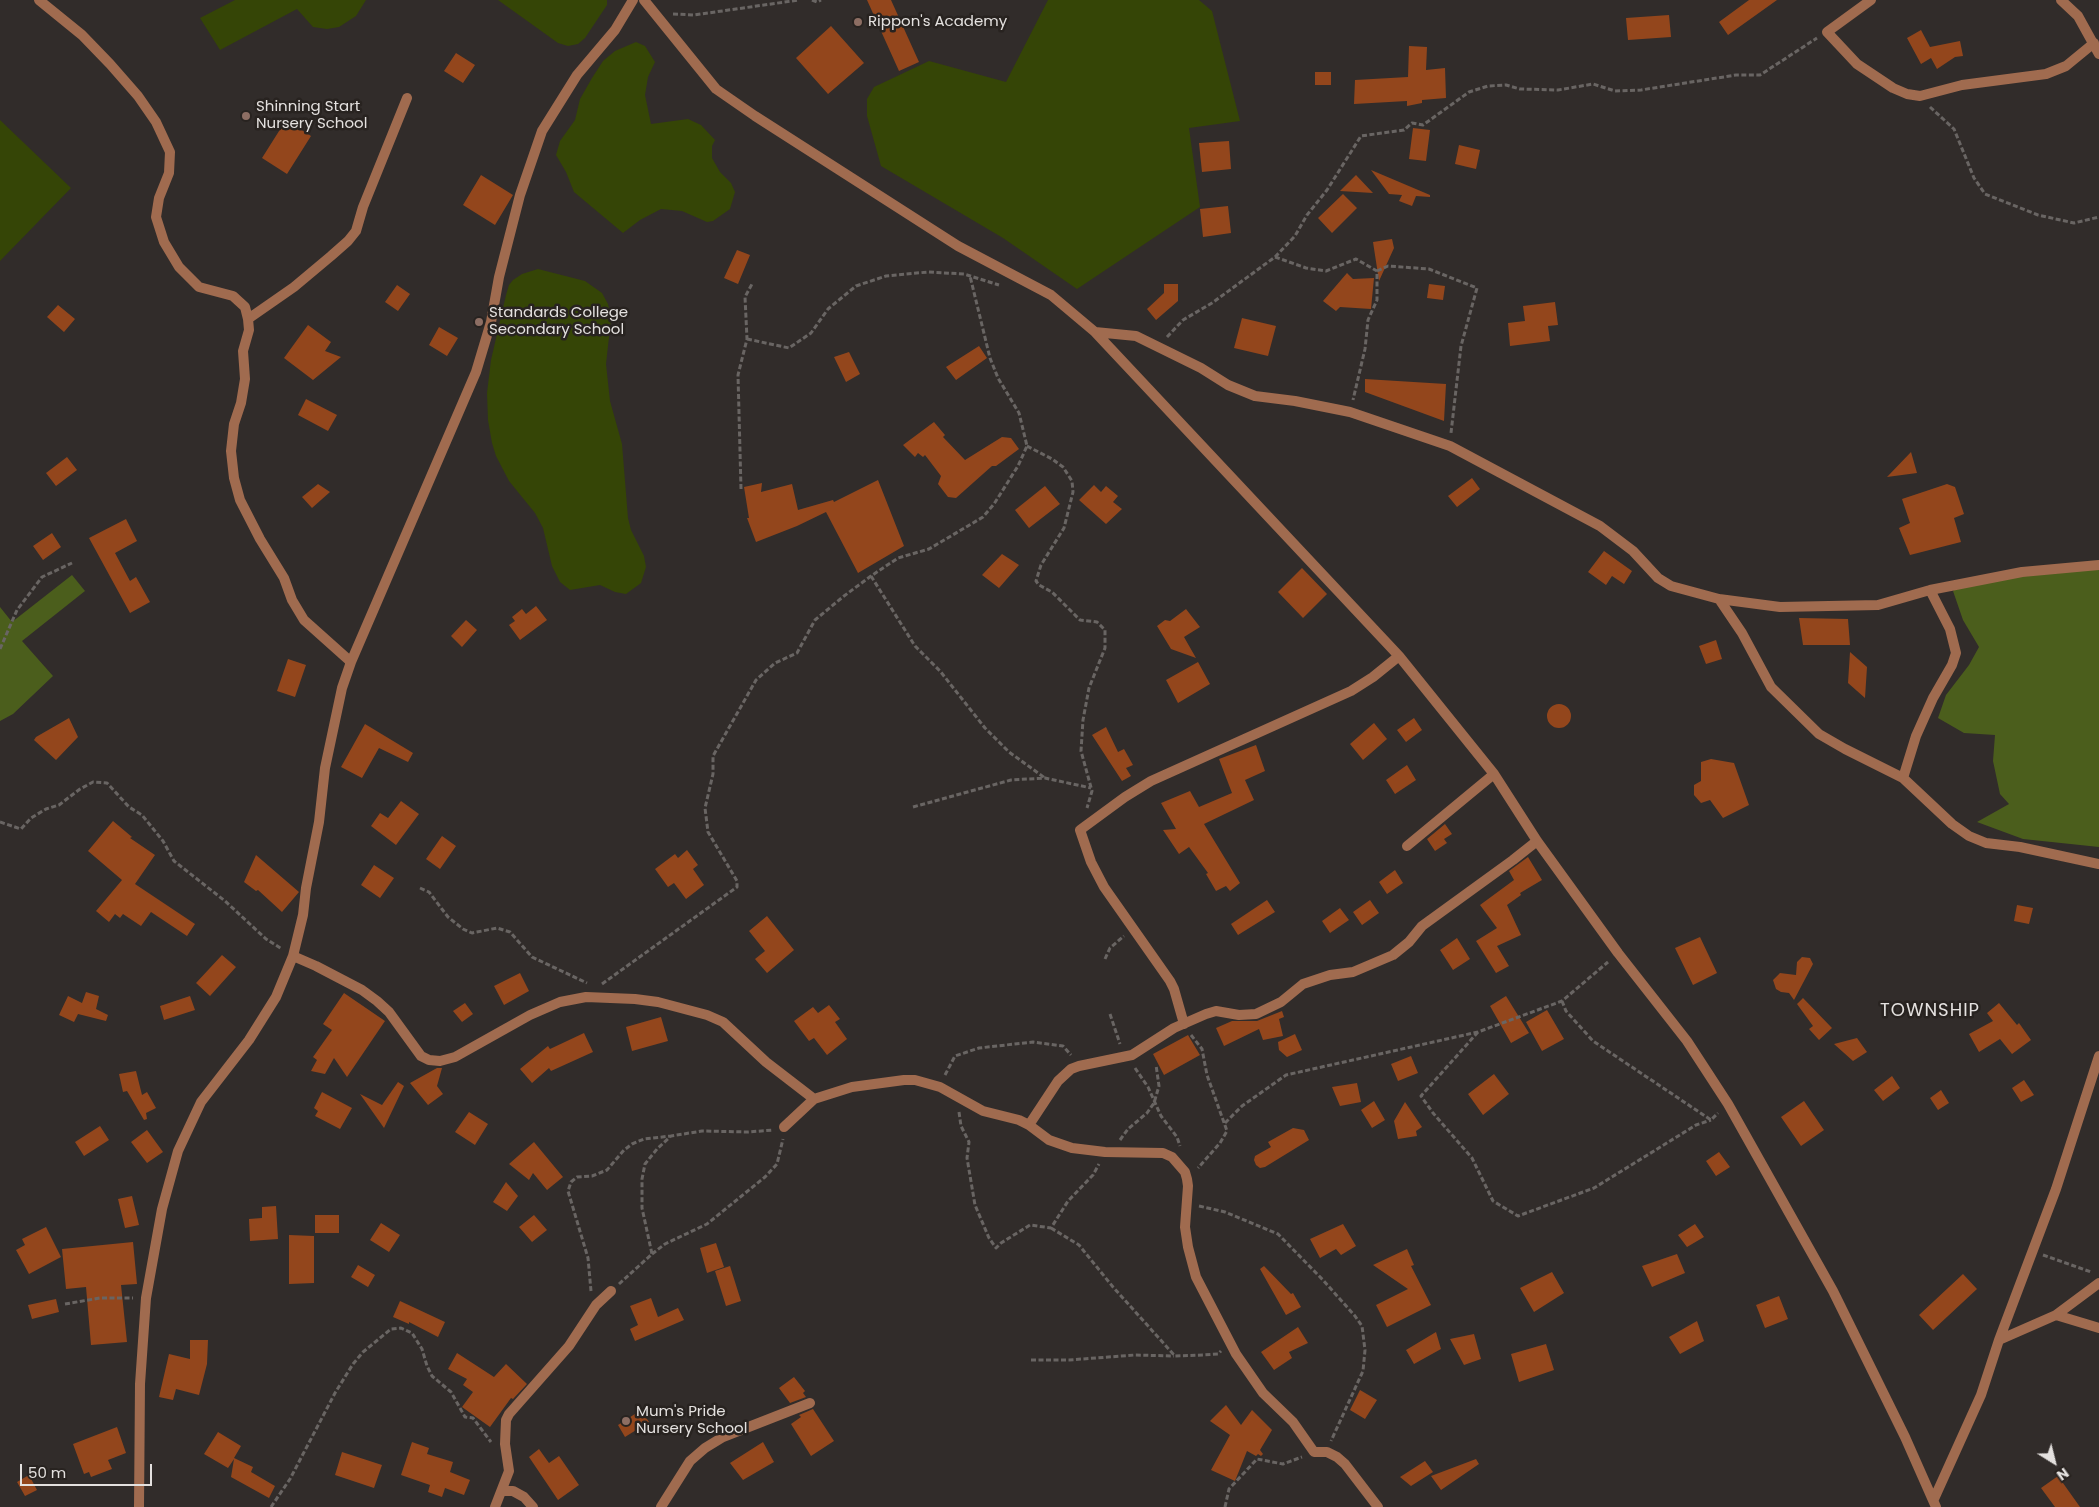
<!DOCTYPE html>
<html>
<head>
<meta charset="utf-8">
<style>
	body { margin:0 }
	#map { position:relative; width:2099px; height:1507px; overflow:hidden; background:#312c2a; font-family:Poppins,sans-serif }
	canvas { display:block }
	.north { position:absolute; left:2029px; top:1437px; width:50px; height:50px; -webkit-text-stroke:4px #282320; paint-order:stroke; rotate:144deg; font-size:14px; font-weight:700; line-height:20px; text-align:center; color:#e4e1df }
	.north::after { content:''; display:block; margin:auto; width:18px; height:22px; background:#e4e1df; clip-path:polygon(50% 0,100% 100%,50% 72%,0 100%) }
	.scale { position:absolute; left:20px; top:1464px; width:132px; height:22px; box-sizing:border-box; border:2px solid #e4e1df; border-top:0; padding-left:6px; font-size:15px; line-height:18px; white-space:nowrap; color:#e4e1df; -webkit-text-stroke:4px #282320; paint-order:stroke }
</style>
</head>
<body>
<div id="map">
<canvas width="2099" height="1507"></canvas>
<div class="north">N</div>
<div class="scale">50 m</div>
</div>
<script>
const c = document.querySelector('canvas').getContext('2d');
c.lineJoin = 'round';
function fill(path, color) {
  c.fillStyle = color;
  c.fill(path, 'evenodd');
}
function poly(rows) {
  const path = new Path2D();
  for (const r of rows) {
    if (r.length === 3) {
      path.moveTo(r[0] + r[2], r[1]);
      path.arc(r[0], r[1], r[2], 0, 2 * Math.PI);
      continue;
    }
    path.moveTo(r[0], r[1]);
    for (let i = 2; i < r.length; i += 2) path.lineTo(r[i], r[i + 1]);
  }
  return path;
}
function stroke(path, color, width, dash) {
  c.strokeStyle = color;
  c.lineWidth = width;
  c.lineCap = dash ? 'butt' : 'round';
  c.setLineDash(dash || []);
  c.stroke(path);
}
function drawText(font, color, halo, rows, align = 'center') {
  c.font = font + ' Poppins,sans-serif';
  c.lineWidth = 5;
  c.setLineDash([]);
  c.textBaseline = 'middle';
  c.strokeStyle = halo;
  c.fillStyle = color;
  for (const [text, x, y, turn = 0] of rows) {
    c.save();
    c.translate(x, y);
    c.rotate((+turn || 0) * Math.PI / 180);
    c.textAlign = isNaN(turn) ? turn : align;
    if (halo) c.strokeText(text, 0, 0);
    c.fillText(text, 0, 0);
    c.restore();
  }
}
const green = poly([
	[235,0,366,0,356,16,339,27,327,29,313,27,297,9,220,50,200,18],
	[498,0,607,0,607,5,585,38,578,44,568,46,558,43],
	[1048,0,1199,0,1212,11,1240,121,1189,128,1200,207,1077,289,1003,238,881,166,867,116,867,99,874,87,929,61,1006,82],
	[636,42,645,46,655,62,648,77,645,95,651,124,688,119,701,125,715,140,712,146,712,158,720,172,731,183,735,192,730,209,713,221,707,222,682,211,661,209,640,220,623,233,574,192,566,172,556,155,560,141,575,120,580,99,592,78,603,61,615,51],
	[0,120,71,188,0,261],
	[538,269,585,281,602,293,608,304,611,319,606,364,610,401,622,444,628,518,631,530,644,556,646,567,641,583,626,594,615,592,600,585,570,590,560,582,552,566,543,528,535,513,509,481,496,456,492,443,488,420,487,393,491,360,506,295,509,285,513,280,522,274]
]);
const forest = poly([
	[2099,563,2099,847,2023,839,1977,822,2009,804,2000,794,1993,761,1995,735,1964,733,1938,718,1946,695,1969,665,1979,647,1963,620,1953,591,1963,581],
	[72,575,85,591,22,641,53,676,13,714,0,721,0,607,12,622]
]);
const building = poly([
	[867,0,891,0,919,62,899,71],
	[1749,0,1777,0,1728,35,1719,22],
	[1669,15,1671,37,1628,40,1626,18],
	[831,26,864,63,828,94,796,58],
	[1921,30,1930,47,1960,41,1963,56,1955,57,1937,69,1931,58,1921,64,1907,38],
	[1409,46,1427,47,1426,70,1445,68,1446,98,1422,100,1422,103,1407,106,1407,101,1354,104,1355,80,1408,77],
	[456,53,475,65,463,83,444,71],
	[1315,72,1331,72,1331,85,1315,85],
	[286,120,311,136,287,174,262,158],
	[1413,128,1430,130,1426,161,1409,159],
	[1229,141,1231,169,1202,172,1199,143],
	[1459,145,1480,150,1476,169,1455,164],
	[1371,170,1430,195,1430,197,1416,196,1412,206,1399,201,1402,195,1389,194],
	[481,175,513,195,495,225,463,205],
	[1356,175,1373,193,1340,191],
	[1343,194,1357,208,1332,233,1318,218],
	[1228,206,1231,233,1203,237,1200,209],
	[1392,239,1394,248,1379,281,1373,242],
	[737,250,750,255,738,284,724,278],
	[1347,273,1353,279,1374,278,1371,309,1340,307,1336,311,1323,301],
	[1164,284,1178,284,1178,301,1156,320,1147,309,1164,293],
	[1429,284,1445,286,1443,300,1427,298],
	[397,285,410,294,398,311,385,302],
	[1555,302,1558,325,1548,326,1550,341,1510,346,1508,323,1525,321,1523,306],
	[58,305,75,319,64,332,47,317],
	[1242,318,1276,326,1268,356,1234,348],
	[308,325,331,342,325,351,341,357,313,380,284,358],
	[439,327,458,338,447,356,429,345],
	[979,346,987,358,956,380,946,367],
	[849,352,860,374,846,382,834,357],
	[1365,379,1446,384,1444,421,1365,392],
	[306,399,337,415,328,431,298,415],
	[934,422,945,435,943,437,965,460,1002,437,1011,438,1019,449,996,466,992,466,956,498,948,497,938,484,941,476,925,455,923,457,918,453,915,457,903,445],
	[1911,452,1917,473,1887,477],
	[67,457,77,470,56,486,46,473],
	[1472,478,1480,489,1457,507,1448,496],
	[878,480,904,546,858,573,826,512,797,526,756,542,747,518,749,518,744,487,762,483,761,492,792,484,798,510,833,500,834,502],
	[318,484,330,492,312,508,302,497],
	[1947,484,1955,487,1964,514,1954,518,1961,542,1910,555,1899,528,1910,523,1902,499],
	[1094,485,1101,492,1106,486,1118,496,1113,502,1122,509,1106,524,1079,500],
	[1045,486,1060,504,1029,528,1015,510],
	[126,519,137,541,115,553,130,581,136,577,150,602,130,613,89,538],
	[52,533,61,547,43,560,33,546],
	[1604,551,1632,571,1624,584,1612,576,1606,585,1588,572],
	[1002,554,1019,565,999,588,982,575],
	[1302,568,1327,594,1303,618,1278,592],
	[536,606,547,620,520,640,509,625,515,621,512,617,522,609,526,614],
	[1186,609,1200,627,1184,637,1196,658,1171,649,1157,626,1165,620,1170,621],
	[1799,618,1848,619,1850,645,1803,645],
	[466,620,477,630,462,647,451,636],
	[1716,640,1722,659,1706,664,1699,646],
	[1850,652,1867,667,1865,698,1848,683],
	[288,659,306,665,295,697,277,691],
	[1198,662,1210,684,1178,703,1166,680],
	[1559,716,12],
	[69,718,78,737,56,760,34,740,36,737],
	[1414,718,1422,730,1406,742,1397,730],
	[1374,723,1387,739,1363,760,1350,744],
	[365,724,413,753,408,762,379,748,362,778,341,767],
	[1106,727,1118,752,1124,749,1133,765,1126,768,1131,776,1122,781,1092,735],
	[1256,745,1265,771,1245,780,1254,800,1204,824,1240,883,1230,891,1226,886,1216,891,1206,874,1208,873,1189,847,1179,854,1163,830,1176,829,1161,803,1190,791,1199,807,1232,793,1219,759],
	[1711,759,1734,763,1749,805,1723,818,1710,800,1701,803,1694,795,1694,785,1701,781,1701,762],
	[1407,765,1416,780,1395,794,1386,780],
	[401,801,419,814,396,845,371,826,380,813,388,818],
	[113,821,132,837,130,838,155,855,135,884,195,924,187,936,151,912,141,926,123,914,120,918,115,914,109,922,96,911,122,880,88,851],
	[1445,824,1452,834,1444,839,1447,843,1435,851,1427,839],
	[442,836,456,846,440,869,426,859],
	[687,850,698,865,693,869,704,885,686,899,674,883,668,887,655,869,675,854,678,858],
	[256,855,299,892,282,912,258,890,256,891,244,882],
	[1528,857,1542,880,1520,893,1521,895,1507,905,1521,935,1497,946,1509,966,1496,973,1476,941,1497,928,1480,905,1514,880,1509,871],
	[374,865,394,878,380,898,361,885],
	[1395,870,1403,883,1387,894,1379,882],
	[1267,900,1275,912,1238,935,1231,924],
	[1370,900,1379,913,1362,925,1353,912],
	[2017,905,2033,908,2029,924,2014,921],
	[1340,908,1349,920,1330,933,1322,921],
	[767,916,794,950,767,973,755,959,765,951,749,931],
	[1700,937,1717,973,1693,985,1675,948],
	[1457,938,1470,959,1453,970,1440,950],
	[222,955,236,967,210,996,196,983],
	[1802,957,1810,958,1813,964,1794,1000,1789,993,1781,992,1776,989,1773,980,1780,973,1796,975,1797,962],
	[520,973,529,991,504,1005,494,986],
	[86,992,99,996,96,1009,108,1015,106,1021,78,1014,74,1022,59,1015,68,996,82,1003],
	[344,993,385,1021,347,1077,334,1058,325,1074,311,1071,317,1060,313,1057,332,1030,323,1024],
	[190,996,195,1010,164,1020,160,1006],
	[1506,996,1529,1033,1511,1043,1490,1006],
	[1803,998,1832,1028,1819,1040,1809,1029,1813,1026,1797,1004],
	[465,1003,473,1014,462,1022,453,1011],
	[1999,1003,2017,1025,2019,1023,2031,1040,2012,1054,2000,1039,1979,1052,1969,1034,1993,1021,1987,1013],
	[829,1005,840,1019,835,1022,847,1039,827,1055,814,1038,809,1041,794,1021,813,1007,818,1013],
	[1547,1010,1564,1039,1542,1051,1526,1022],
	[1282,1011,1284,1017,1279,1019,1283,1036,1263,1040,1259,1029,1224,1046,1216,1028,1232,1021,1257,1021],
	[661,1017,668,1041,632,1051,626,1027],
	[584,1033,593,1052,551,1071,549,1068,532,1083,520,1069,548,1046,550,1049],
	[1295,1034,1302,1050,1287,1057,1279,1050,1278,1042],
	[1188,1035,1200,1055,1164,1075,1153,1054],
	[1857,1038,1867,1052,1853,1061,1834,1044],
	[1411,1056,1418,1073,1398,1081,1391,1064],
	[437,1068,442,1068,437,1086,443,1094,428,1105,410,1083],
	[136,1071,142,1095,147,1092,156,1108,146,1113,147,1119,144,1120,127,1091,123,1092,119,1074],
	[1494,1074,1509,1094,1483,1115,1468,1094],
	[1892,1076,1900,1088,1883,1101,1874,1090],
	[2024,1080,2034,1095,2021,1102,2012,1088],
	[398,1082,404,1086,384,1128,360,1094,382,1105],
	[1357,1083,1361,1102,1340,1106,1332,1087],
	[1941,1090,1949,1103,1938,1110,1930,1098],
	[322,1092,352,1108,340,1129,315,1116,318,1111,314,1108],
	[1374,1101,1385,1120,1372,1128,1361,1110],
	[1804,1101,1824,1130,1801,1146,1781,1117],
	[1405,1102,1422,1127,1416,1131,1417,1136,1398,1139,1394,1121],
	[469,1112,488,1124,475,1145,455,1132],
	[100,1126,109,1140,84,1156,75,1142],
	[1293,1128,1304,1130,1309,1140,1265,1167,1260,1168,1256,1165,1254,1160,1255,1156,1271,1147,1268,1142],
	[147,1130,163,1152,147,1163,131,1142],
	[534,1142,563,1177,547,1190,533,1173,529,1180,509,1164],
	[1719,1152,1730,1167,1716,1176,1706,1161],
	[506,1182,518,1196,507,1211,493,1202],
	[132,1196,139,1225,125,1228,118,1199],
	[276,1206,278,1239,250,1241,249,1219,262,1218,262,1207],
	[315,1215,339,1215,339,1233,315,1233],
	[534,1215,547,1230,532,1242,519,1227],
	[381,1223,400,1235,389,1252,370,1240],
	[1343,1224,1356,1246,1341,1255,1336,1249,1320,1258,1310,1239],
	[1695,1224,1704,1237,1687,1247,1678,1235],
	[46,1227,61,1257,29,1274,16,1250,25,1245,22,1239],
	[289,1235,314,1236,314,1283,289,1284],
	[133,1242,137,1284,121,1285,127,1342,91,1345,86,1287,66,1289,62,1249],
	[716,1243,724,1267,707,1273,700,1248],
	[1407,1249,1414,1265,1411,1266,1431,1305,1387,1327,1376,1305,1408,1289,1373,1265],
	[1677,1254,1685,1273,1652,1287,1642,1266],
	[358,1265,375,1275,368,1287,351,1277],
	[730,1266,741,1301,726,1306,715,1271],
	[1264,1266,1291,1294,1293,1293,1301,1307,1286,1315,1260,1269],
	[1552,1272,1564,1293,1534,1312,1520,1288],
	[1963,1274,1977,1289,1933,1330,1919,1315],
	[1779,1296,1788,1319,1765,1328,1756,1305],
	[651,1298,658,1317,678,1308,684,1320,635,1341,630,1329,638,1325,630,1306],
	[56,1299,59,1312,32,1319,28,1305],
	[400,1301,445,1322,438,1337,409,1322,409,1324,393,1317],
	[1697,1321,1704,1341,1680,1354,1669,1337],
	[1298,1327,1308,1343,1289,1352,1292,1358,1274,1370,1261,1352],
	[1436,1332,1441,1349,1414,1364,1406,1350],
	[1474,1334,1481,1359,1464,1365,1450,1339],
	[190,1340,208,1340,207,1364,199,1395,176,1389,173,1400,159,1397,169,1354,190,1359],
	[1546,1344,1554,1370,1519,1382,1511,1354],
	[457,1353,494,1377,506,1364,527,1384,513,1399,511,1398,490,1427,462,1407,473,1392,463,1385,467,1379,448,1369],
	[794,1377,805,1391,803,1393,806,1397,790,1403,779,1388],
	[1360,1390,1377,1400,1365,1419,1350,1410],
	[1226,1405,1241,1425,1252,1410,1272,1430,1260,1450,1263,1454,1261,1456,1258,1454,1256,1456,1247,1451,1235,1481,1211,1470,1230,1435,1210,1421],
	[813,1409,834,1441,811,1456,791,1424,801,1417,799,1415],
	[641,1410,649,1422,625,1437,618,1425],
	[117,1427,126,1453,108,1460,112,1469,91,1477,89,1472,84,1474,73,1444],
	[218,1432,241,1446,234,1458,253,1467,251,1472,275,1486,269,1498,231,1477,234,1459,228,1468,204,1454],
	[412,1442,429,1448,427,1454,453,1462,450,1472,470,1480,464,1495,445,1488,442,1497,428,1492,430,1485,401,1475],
	[763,1442,774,1462,743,1480,730,1463],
	[539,1449,549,1463,559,1456,579,1485,558,1500,529,1457],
	[342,1452,382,1465,374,1488,335,1475],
	[1476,1459,1479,1464,1441,1490,1431,1476],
	[1425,1461,1433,1472,1411,1486,1400,1477],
	[29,1475,37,1490,25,1496,17,1482],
	[2058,1476,2080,1507,2055,1507,2041,1488]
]);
const path = poly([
	[812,0,817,2,821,0],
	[673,14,694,15,799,0],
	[1930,107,1954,129,1974,178,1985,194,2038,215,2074,223,2099,217],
	[1275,257,1306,268,1326,271,1356,259,1377,271,1377,300,1368,320,1365,349,1353,400],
	[1377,271,1388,266,1429,269,1477,288,1461,346,1451,433],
	[1167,337,1183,320,1212,303,1275,257,1295,236,1307,215,1327,190,1361,136,1404,130,1412,123,1423,125,1469,92,1488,86,1506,85,1520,89,1558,90,1593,84,1615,91,1641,90,1736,75,1760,75,1817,38],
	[747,339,789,348,811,333,828,309,856,286,886,276,928,272,964,274,999,285],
	[1027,446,1052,459,1063,467,1072,481,1073,492,1064,528,1041,565,1036,581,1039,585,1052,592,1080,620,1097,622,1105,630,1105,648,1089,688,1083,720,1081,751,1092,791,1087,808],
	[741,489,738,375,747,339,745,297,752,284],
	[871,576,915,646,940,671,985,728,1009,752,1045,778],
	[0,649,17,610,42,577,72,563],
	[913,807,1011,780,1045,778,1091,788],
	[0,822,21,829,31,818,46,809,59,805,80,789,93,782,107,783,129,807,142,815,163,841,174,861,225,901,266,939,282,949],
	[420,888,429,892,448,917,463,929,472,933,497,928,510,932,532,957,587,983],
	[1105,959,1110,948,1124,936],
	[602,984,737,887,737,881,708,832,705,808,713,774,713,756,756,680,775,663,797,653,815,620,844,596,871,576,898,558,929,549,983,517,994,504,1018,466,1027,446,1019,413,998,378,990,358,970,276],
	[1562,1001,1566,1011,1593,1041,1711,1120,1718,1113],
	[1110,1014,1120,1044],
	[1478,1032,1421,1096,1433,1113,1472,1158,1493,1201,1518,1216,1594,1188,1696,1125,1711,1120],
	[1191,1035,1202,1049,1207,1075,1227,1131,1220,1143,1198,1168],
	[1135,1068,1148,1087,1161,1116,1177,1137,1180,1146],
	[945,1075,955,1056,979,1048,1033,1042,1063,1046,1071,1055],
	[959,1112,961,1126,969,1142,967,1158,975,1205,989,1238,996,1248,1001,1243,1030,1225,1051,1228,1068,1201,1093,1175,1099,1164],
	[1225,1123,1242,1106,1286,1075,1478,1032,1562,1001,1608,962],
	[1120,1140,1128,1129,1147,1113,1154,1103,1159,1086,1156,1065],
	[1199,1206,1225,1212,1278,1234,1323,1280,1355,1316,1362,1326,1365,1350,1363,1371,1331,1441],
	[1051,1228,1079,1245,1113,1287,1175,1356,1203,1355,1218,1354,1221,1351],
	[652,1254,665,1244,707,1224,765,1177,777,1164,783,1139],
	[2043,1255,2091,1272],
	[619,1284,652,1254,642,1208,642,1179,645,1164,657,1149,671,1136,702,1131,748,1132,773,1130],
	[591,1291,588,1258,568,1191,571,1182,577,1177,592,1176,607,1170,624,1150,632,1144,644,1139,671,1136],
	[65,1304,100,1298,133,1298],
	[1031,1360,1069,1360,1135,1355,1174,1356],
	[271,1507,290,1479,335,1393,353,1364,363,1352,391,1329,401,1328,412,1333,422,1349,427,1366,432,1376,451,1392,465,1417,473,1418,491,1442],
	[1225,1507,1229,1489,1257,1459,1283,1464,1302,1457]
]);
const street = poly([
	[39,0,82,35,110,64,138,96,156,122,170,152,169,173,159,198,156,217,164,242,179,267,199,287,233,296,245,307,248,319,249,330,243,351,245,379,241,403,234,424,231,451,234,478,240,500,260,539,284,578,292,600,304,620,351,662],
	[644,0,716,89,755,116,958,246,1051,295,1095,332,1399,656,1494,774,1537,841,1618,953,1687,1041,1728,1104,1833,1291,1905,1437,1936,1507],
	[1871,0,1827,32,1857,64,1893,88,1907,94,1920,96,1962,85,2046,74,2066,66,2094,43],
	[2061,0,2078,16,2099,54],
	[248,319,294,287,331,256,348,241,356,231,363,207,407,98],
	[1095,332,1136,336,1201,368,1228,385,1255,396,1295,401,1350,412,1450,446,1600,526,1633,551,1658,578,1671,586,1719,599,1780,607,1878,605,1930,590,2022,572,2099,565],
	[1719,599,1742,633,1771,687,1819,734,1845,749,1903,778,1952,824,1969,836,1986,843,2020,847,2099,864],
	[1903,778,1916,736,1933,698,1952,665,1956,653,1950,629,1930,590],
	[1407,846,1494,774],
	[293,956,316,966,362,990,377,1001,389,1012,421,1056,429,1060,440,1061,455,1057,530,1015,560,1002,586,997,635,999,658,1002,707,1015,723,1022,766,1062,814,1099,852,1087,904,1080,915,1080,940,1087,983,1111,1019,1120,1029,1125,1049,1140,1072,1148,1105,1152,1163,1153,1172,1157,1185,1172,1187,1179,1188,1186,1185,1227,1188,1247,1196,1277,1236,1354,1263,1393,1293,1422,1314,1452,1327,1452,1337,1457,1345,1464,1378,1507],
	[1184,1024,1174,989,1170,981,1104,887,1091,862,1080,830,1125,797,1151,781,1351,691,1373,677,1399,656],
	[1029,1125,1058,1081,1071,1069,1079,1066,1132,1055,1174,1028,1206,1014,1216,1011,1239,1015,1256,1014,1281,1002,1303,984,1330,975,1353,972,1393,955,1409,942,1422,926,1513,860,1537,841],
	[784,1127,814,1099],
	[2056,1315,2099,1328],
	[1999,1340,2056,1315,2099,1283],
	[502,1491,513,1491,524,1497,533,1507],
	[1934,1499,1981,1395,1999,1340,2056,1189,2099,1056],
	[139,1507,140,1384,146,1298,162,1209,178,1151,201,1102,249,1040,276,997,293,956,303,915,306,888,319,822,325,768,342,688,351,662,476,372,491,322,499,277,520,195,542,131,577,75,615,30,633,0],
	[495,1507,509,1471,505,1444,506,1420,509,1414,569,1346,596,1305,611,1291],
	[661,1507,690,1461,705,1448,723,1437,810,1403]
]);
const markers = [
	[858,22,5,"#8d6e63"],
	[246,116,5,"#8d6e63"],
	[479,322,5,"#8d6e63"],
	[626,1421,5,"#8d6e63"]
];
const poiNames = [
	["Rippon's Academy",868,22],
	["Shinning Start",256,107],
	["Nursery School",256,124],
	["Standards College",489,313],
	["Secondary School",489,330],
	["Mum's Pride",636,1412],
	["Nursery School",636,1429]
];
const quarterNames = [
	["TOWNSHIP",1930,1011]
];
fill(green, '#354506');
fill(forest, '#4b5e1c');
fill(building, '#93461c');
stroke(path, '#696563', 3, [5, 2.5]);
stroke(street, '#a06b4f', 10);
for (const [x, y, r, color] of markers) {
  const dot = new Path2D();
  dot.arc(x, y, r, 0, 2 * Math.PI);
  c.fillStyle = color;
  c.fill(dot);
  stroke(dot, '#282320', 2);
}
drawText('15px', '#e4e1df', '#282320', poiNames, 'left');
c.letterSpacing = '1px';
drawText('18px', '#e4e1df', '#282320', quarterNames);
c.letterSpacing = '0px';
</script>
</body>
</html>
